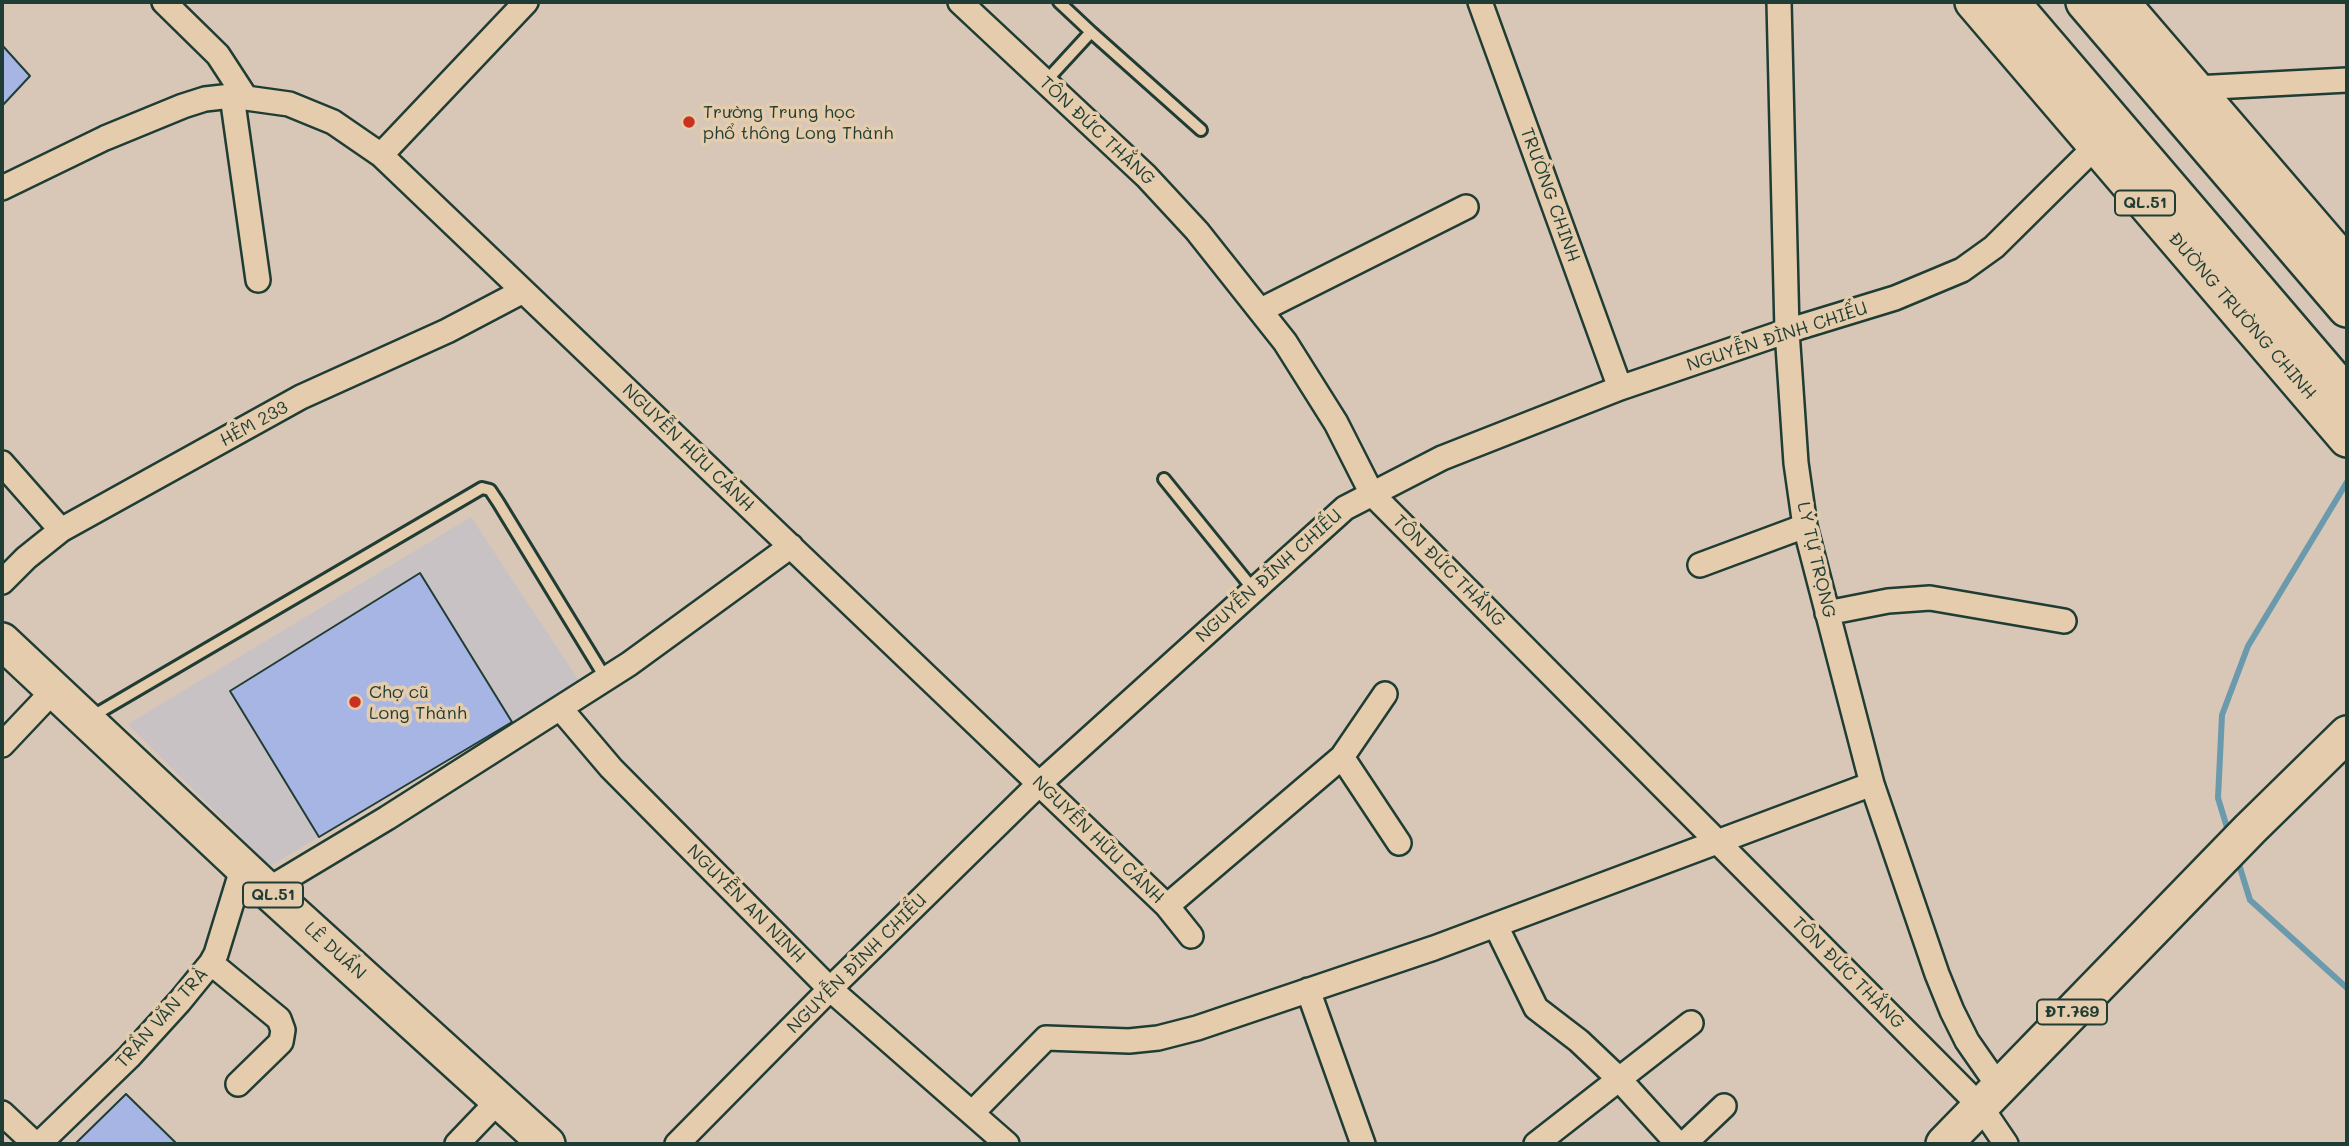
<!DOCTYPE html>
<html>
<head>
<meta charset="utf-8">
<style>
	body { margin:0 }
	#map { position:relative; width:2349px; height:1146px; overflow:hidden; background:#d8c7b7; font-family:Mali,sans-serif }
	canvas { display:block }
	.frame { position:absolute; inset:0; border:4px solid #1f3d34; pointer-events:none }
</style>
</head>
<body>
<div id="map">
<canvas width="2349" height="1146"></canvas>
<div class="frame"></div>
</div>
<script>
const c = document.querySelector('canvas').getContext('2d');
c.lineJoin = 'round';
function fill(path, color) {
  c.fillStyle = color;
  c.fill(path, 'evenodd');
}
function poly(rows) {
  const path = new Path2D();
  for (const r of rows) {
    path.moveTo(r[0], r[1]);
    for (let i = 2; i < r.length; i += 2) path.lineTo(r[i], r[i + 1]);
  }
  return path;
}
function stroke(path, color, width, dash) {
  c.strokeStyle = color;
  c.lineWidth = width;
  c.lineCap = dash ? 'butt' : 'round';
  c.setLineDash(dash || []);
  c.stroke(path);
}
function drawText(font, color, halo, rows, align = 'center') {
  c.font = font + ' Mali,sans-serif';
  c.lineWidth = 7;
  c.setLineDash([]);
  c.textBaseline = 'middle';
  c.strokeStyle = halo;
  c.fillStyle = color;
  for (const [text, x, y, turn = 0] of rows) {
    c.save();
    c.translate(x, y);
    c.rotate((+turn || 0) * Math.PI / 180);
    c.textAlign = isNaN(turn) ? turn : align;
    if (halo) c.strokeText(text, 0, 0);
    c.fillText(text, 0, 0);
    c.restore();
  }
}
const built = poly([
	[471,517,580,682,270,866,128,724]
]);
const stream = poly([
	[2229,834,2218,798,2222,715,2248,646,2347,482],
	[2237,858,2250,900,2347,988]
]);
const building = poly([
	[2,45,30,76,2,106,2,45],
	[420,573,512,722,319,837,230,691,420,573],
	[126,1094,177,1144,75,1144,126,1094]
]);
const service = poly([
	[1059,2,1091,32],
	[1045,82,1091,32,1201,130],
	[1164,479,1253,589],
	[91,717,482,488,490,490,498,502,606,679]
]);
const minor = poly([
	[164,2,218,55,246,98,289,104,333,122,381,155,1167,906,1191,936],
	[960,2,1146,176,1197,231,1285,342,1336,423,1372,494,1981,1107,2006,1144],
	[1480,2,1620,388],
	[1779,2,1787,331,1796,463,1805,526,1872,784,1937,974,1952,1011,1967,1041,1999,1087],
	[2195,88,2347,80],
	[232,96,258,280],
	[381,155,526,2],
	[2,188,105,138,183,106,205,99,232,96,246,98],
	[1261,310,1466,207],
	[2,463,61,530],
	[1700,565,1805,526],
	[2,582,26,558,61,530,301,397,447,331,523,291],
	[1827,613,1888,601,1930,598,2064,621],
	[560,708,611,768,830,989,1007,1144],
	[2,745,53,691],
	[1342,757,1399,843],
	[267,890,387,818,629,664,791,546],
	[1167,906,1342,757,1385,694],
	[1496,926,1536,1008,1579,1041,1619,1079,1678,1144],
	[211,963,279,1019,283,1030,281,1042,238,1084],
	[1308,990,1363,1144],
	[2,1113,35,1144],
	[972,1113,1046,1038,1129,1041,1158,1038,1197,1028,1434,948,1872,784],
	[39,1144,129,1057,180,1001,211,963,216,954,243,866],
	[457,1144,500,1099],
	[677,1144,830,989,1039,784,1345,508,1442,458,1620,388,1787,331,1895,298,1962,270,1994,247,2096,146],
	[1536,1144,1691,1023],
	[1684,1144,1724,1106]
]);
const primary = poly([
	[1973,2,2347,439],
	[2121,2,2347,265],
	[2,641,267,890,547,1144],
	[1944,1144,2250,829,2347,734]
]);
const trunk = poly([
	[2010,2,2347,396],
	[2085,2,2347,308]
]);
const markers = [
	[689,122,7,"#c8321e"],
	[355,702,7,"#c8321e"]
];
const shields = [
	[2145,203,60],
	[273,895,60],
	[2072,1012,70]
];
const shieldNames = [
	["QL.51",2145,203],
	["QL.51",273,895],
	["ĐT.769",2072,1012]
];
const poiNames = [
	["Trường Trung học",703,112],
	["phổ thông Long Thành",703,133],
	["Chợ cũ",369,692],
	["Long Thành",369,713]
];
const streetNames = [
	["TÔN ĐỨC THẮNG",1097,131,43],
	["TRƯỜNG CHINH",1550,195,70],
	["ĐƯỜNG TRƯỜNG CHINH",2242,316,49],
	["NGUYỄN ĐÌNH CHIỂU",1777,337,-18],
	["HẺM 233",254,424,-29],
	["NGUYỄN HỮU CẢNH",688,448,44],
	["LÝ TỰ TRỌNG",1816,560,77],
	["TÔN ĐỨC THẮNG",1449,571,45],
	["NGUYỄN ĐÌNH CHIỂU",1269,576,-42],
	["NGUYỄN HỮU CẢNH",1098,840,44],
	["NGUYỄN AN NINH",746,904,45],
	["LÊ DUẨN",335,951,42],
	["NGUYỄN ĐÌNH CHIỂU",857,964,-45],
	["TÔN ĐỨC THẮNG",1848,973,45],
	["TRẦN VĂN TRÀ",162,1018,-48]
];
fill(built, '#c9c2c5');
stroke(stream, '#6b9aad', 6);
fill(building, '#a7b5e5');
stroke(building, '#1f3d34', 2);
stroke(service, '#1f3d34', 16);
stroke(minor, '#1f3d34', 28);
stroke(primary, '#1f3d34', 40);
stroke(trunk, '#1f3d34', 42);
stroke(service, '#e4ccac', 10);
stroke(minor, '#e4ccac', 23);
stroke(primary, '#e4ccac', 35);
stroke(trunk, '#e4ccac', 37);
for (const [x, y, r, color] of markers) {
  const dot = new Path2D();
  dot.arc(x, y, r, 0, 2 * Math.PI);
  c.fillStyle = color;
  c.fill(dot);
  stroke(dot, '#e4ccac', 2.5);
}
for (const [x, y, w] of shields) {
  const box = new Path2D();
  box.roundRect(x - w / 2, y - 12.5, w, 25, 5);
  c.fillStyle = '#e4ccac';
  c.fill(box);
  stroke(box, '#1f3d34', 2);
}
drawText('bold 16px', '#1f3d34', null, shieldNames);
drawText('18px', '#1f3d34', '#e4ccac', poiNames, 'left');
drawText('18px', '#1f3d34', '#e4ccac', streetNames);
</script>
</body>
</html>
